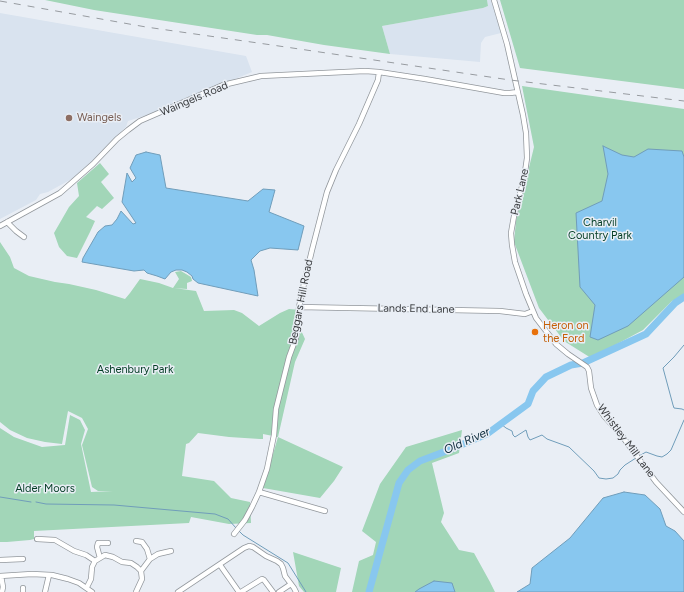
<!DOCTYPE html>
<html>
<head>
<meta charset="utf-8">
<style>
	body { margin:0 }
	canvas { display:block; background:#e9eef5 }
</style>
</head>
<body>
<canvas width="684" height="592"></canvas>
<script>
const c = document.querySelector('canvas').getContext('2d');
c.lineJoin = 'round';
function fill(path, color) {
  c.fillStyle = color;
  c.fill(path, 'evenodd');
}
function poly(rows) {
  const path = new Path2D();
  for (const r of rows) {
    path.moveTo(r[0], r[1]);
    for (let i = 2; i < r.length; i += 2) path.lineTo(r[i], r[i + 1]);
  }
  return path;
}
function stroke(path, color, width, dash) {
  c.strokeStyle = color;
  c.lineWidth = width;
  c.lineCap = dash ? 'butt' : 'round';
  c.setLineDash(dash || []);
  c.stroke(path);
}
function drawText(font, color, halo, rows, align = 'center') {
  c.font = font + ' Figtree,sans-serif';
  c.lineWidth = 3;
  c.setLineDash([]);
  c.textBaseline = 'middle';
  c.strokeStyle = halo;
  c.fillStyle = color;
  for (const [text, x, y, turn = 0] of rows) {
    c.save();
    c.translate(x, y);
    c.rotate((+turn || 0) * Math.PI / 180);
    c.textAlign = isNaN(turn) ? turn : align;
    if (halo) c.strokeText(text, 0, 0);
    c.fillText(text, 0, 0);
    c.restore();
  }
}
const built = poly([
	[487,0,491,0,501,33,485,37,481,43,480,62,390,54,382,26,483,8,488,6],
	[0,13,246,56,252,72,150,114,128,121,126,127,77,176,48,192,40,194,36,200,0,219]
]);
const green = poly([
	[45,0,487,0,488,6,483,8,382,26,390,54,324,45,267,35,257,35,94,10],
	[500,0,684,0,684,89,520,68],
	[522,86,684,109,684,296,672,301,643,330,591,358,564,341,539,308,514,242,516,221,534,147],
	[100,163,109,174,101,182,114,198,102,209,97,206,86,217,95,221,90,232,77,258,67,256,59,247,54,233,69,207,79,196,77,183],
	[0,242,10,257,14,268,29,276,55,282,69,284,96,290,125,299,130,293,140,279,159,283,173,288,179,279,175,272,181,271,191,277,192,281,187,283,187,289,174,288,196,291,204,311,234,310,242,313,259,326,280,313,289,309,301,310,299,326,305,339,295,362,278,437,343,467,334,481,320,498,263,488,278,437,263,434,263,439,260,439,229,437,198,433,189,443,186,444,182,476,214,481,231,498,250,502,251,523,229,524,191,517,189,523,34,531,34,539,30,540,7,542,0,542,0,428,14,437,42,447,65,445,70,415,80,420,85,430,81,444,91,492,113,491,98,491,92,487,82,445,88,429,82,418,68,411,62,444,45,442,27,438,10,430,0,422],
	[462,430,459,453,432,463,444,513,441,522,459,550,474,553,490,582,495,592,352,592,359,561,373,555,376,542,362,531,380,484,406,447],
	[293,552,341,568,336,592,304,592,299,586]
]);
const water = poly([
	[603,146,622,155,634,157,648,149,682,151,684,157,684,277,628,326,598,340,590,337,595,305,580,287,576,213,602,201,608,174,603,146],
	[146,152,160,155,166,188,248,201,263,189,275,190,269,212,304,226,298,250,270,248,260,251,251,260,254,270,258,296,198,283,193,279,192,276,187,272,182,270,176,270,171,272,165,279,157,276,147,273,144,270,134,271,82,262,83,258,98,232,105,226,112,225,117,219,121,211,133,224,136,223,122,202,127,173,132,182,136,178,130,168,136,155,146,152],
	[624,492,645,495,660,509,666,526,675,531,684,541,684,592,517,592,530,584,532,568,570,538,603,498,624,492],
	[434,581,452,583,455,592,415,592,419,589,434,581]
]);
const stream = poly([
	[684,345,674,357,663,368,673,405,674,408,682,409,684,410],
	[501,424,506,428,512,431,513,435,515,437,526,430,528,437,530,440,542,435,547,439,569,447,594,471,599,478,606,479,613,478,618,474,620,470,625,465,636,458],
	[639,456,646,452,657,456,662,457,667,454,671,450,684,420],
	[0,497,31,502],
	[36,502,46,504,114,505,215,514,228,519,236,528],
	[239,531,243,535,288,563,306,592]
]);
const river = poly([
	[369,592,399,483,408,470,420,461,449,450,487,434,528,404,533,391,546,377,571,365,583,363,646,334,675,303,684,297]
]);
const minor = poly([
	[494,0,507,44,523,115,526,133,527,158,524,179,514,216,511,233,512,245,515,262,526,294,536,318,556,344,568,354,587,367,589,371,591,388,597,405,604,416,622,436,656,482,684,512],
	[7,222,16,231,24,237],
	[0,226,60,193,93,164,117,139,128,130,140,121,223,85,261,76,365,71,379,72,425,79,504,93,510,93,518,92],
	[299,307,500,311,525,314,533,311],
	[259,492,325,511],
	[234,534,245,520,252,507,259,492,267,469,274,435,276,409,289,357,296,338,299,307,303,288,312,250,327,192,336,170,359,124,378,80,379,72],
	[37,539,55,540,74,551,86,555,95,561],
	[136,541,142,542,147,549,150,559],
	[100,558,97,547,98,543,108,543],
	[0,560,23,559],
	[220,565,239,592],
	[141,571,150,559,158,554,171,551],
	[0,576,32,574,52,575,68,579,79,583,92,592],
	[1,576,3,587,2,592],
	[87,587,91,579,92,567,95,561,105,555,113,557,122,562,131,563,137,567,141,571,142,579,136,592],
	[23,588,23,592],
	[45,592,49,575],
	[178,592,244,548,249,546,253,547,266,556,277,561,281,564,283,568,285,576,294,588,296,592],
	[241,592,262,579,264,580,273,592],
	[279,592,291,584]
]);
const rail = poly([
	[0,1,146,27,272,45,510,80,684,101]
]);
const markers = [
	[69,118,4,"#8d6e63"],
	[535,332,4,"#e8710a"]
];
const streetNames = [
	["Waingels Road",194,99,-23],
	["Park Lane",520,192,-77],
	["Beggars Hill Road",301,302,-79],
	["Lands End Lane",416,309,1],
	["Whistley Mill Lane",626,441,53]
];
const educationNames = [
	["Waingels",77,118]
];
const parkNames = [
	["Charvil",600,223],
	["Country Park",600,236],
	["Ashenbury Park",135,370],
	["Alder Moors",45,489]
];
const foodNames = [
	["Heron on",543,326],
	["the Ford",543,339]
];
const waterNames = [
	["Old River",467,441,-24]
];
fill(built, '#d9e3ef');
fill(green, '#a2d6b8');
fill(water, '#88c7ef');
stroke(water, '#709dba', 1);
stroke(stream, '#709dba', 1);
stroke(river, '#88c7ef', 7);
stroke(minor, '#92979c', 6);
stroke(minor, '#fff', 4.5);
stroke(rail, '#979ba0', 1, [7, 7]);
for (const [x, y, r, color] of markers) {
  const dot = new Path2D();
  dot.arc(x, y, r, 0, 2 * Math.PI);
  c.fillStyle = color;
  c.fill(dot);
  stroke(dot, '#e9eef5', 1.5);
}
drawText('11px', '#393b3e', '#e9eef5', streetNames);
drawText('11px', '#785e54', '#e9eef5', educationNames, 'left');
drawText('11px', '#043d25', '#e9eef5', parkNames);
drawText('11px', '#c56008', '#e9eef5', foodNames, 'left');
drawText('italic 12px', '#112e3f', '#e9eef5', waterNames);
</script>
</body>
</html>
